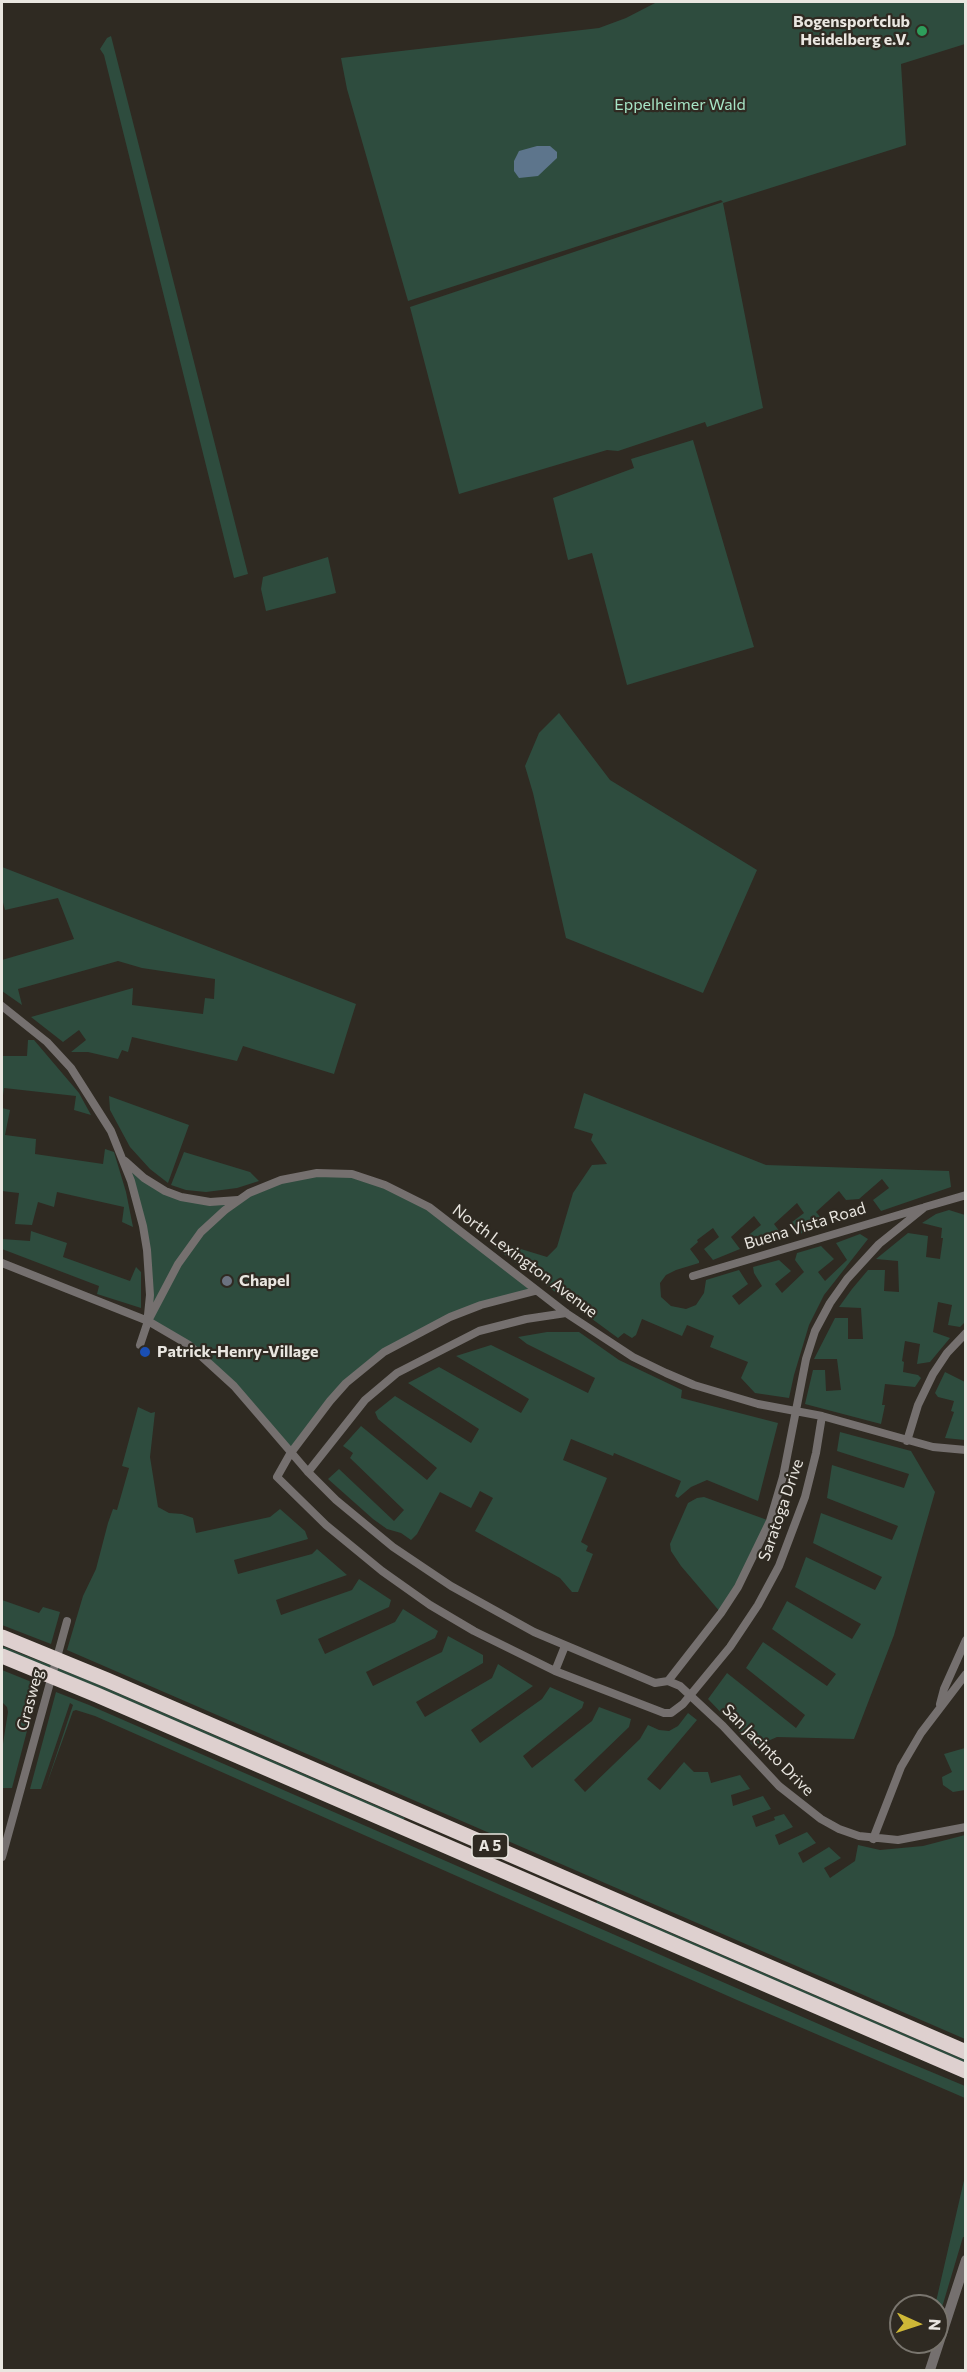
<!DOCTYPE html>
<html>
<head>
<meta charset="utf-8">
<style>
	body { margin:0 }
	#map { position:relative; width:967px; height:2372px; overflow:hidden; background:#2f2a22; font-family:Commissioner,sans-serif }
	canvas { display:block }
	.frame { position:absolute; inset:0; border:3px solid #e9e6e0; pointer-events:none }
	.north { position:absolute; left:889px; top:2294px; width:60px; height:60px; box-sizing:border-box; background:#2f2a22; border:2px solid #79756e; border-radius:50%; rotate:93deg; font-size:16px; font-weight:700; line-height:24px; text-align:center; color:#e9e6e0 }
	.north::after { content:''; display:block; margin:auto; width:21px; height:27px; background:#cfb837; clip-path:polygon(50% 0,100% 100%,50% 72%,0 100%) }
</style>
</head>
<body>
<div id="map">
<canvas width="967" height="2372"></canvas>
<div class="frame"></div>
<div class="north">N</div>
</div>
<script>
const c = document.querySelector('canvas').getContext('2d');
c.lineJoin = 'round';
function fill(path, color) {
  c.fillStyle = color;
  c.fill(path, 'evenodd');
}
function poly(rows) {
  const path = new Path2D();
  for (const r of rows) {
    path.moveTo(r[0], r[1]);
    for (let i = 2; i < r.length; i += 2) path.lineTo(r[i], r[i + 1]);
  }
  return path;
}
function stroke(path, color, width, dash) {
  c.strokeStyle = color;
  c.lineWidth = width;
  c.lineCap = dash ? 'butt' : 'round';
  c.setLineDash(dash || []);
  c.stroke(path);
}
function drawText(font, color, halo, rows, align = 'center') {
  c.font = font + ' Commissioner,sans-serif';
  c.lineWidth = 4.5;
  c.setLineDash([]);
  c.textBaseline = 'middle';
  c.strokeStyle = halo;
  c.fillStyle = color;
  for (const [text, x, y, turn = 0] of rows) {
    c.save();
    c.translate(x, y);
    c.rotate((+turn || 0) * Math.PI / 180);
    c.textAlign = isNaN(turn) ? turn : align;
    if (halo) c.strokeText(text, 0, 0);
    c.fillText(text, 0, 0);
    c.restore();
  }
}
const green = poly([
	[657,2,965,2,965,44,901,64,906,145,723,203,763,408,707,427,705,422,618,451,607,450,459,494,410,307,723,202,721,200,408,301,347,89,341,58,599,28,626,18],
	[111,36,248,574,234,578,104,55,100,49,107,38],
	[693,440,754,647,627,685,592,553,568,560,553,498,634,468,631,459],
	[328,557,336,593,266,611,261,589,263,577],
	[559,713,610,780,757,870,703,993,566,938,533,793,525,766,539,733],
	[2,867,356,1004,334,1074,243,1046,237,1061,132,1037,128,1052,122,1050,118,1059,88,1052,71,1052,86,1040,79,1030,63,1042,31,1017,133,988,132,1005,203,1014,205,998,214,999,215,979,142,968,118,961,18,989,22,1005,2,991,2,960,74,939,58,898,5,910,2,899],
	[28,1040,34,1040,79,1093,91,1115,74,1110,76,1096,4,1088,2,1103,2,1056,27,1056],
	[584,1093,766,1165,949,1171,951,1187,881,1211,873,1200,889,1188,882,1179,859,1199,846,1200,839,1191,816,1212,826,1224,797,1235,788,1225,804,1213,797,1203,774,1224,783,1236,755,1247,745,1238,761,1225,754,1216,731,1237,740,1249,713,1260,704,1249,719,1237,713,1228,697,1240,698,1242,690,1249,699,1261,699,1263,676,1270,666,1275,660,1283,661,1297,671,1306,686,1309,696,1305,704,1293,706,1280,739,1270,748,1284,732,1296,739,1305,762,1286,754,1273,753,1267,779,1260,791,1271,775,1284,782,1293,804,1272,795,1260,797,1253,821,1246,834,1259,818,1272,825,1281,847,1260,836,1243,860,1234,868,1239,824,1295,809,1325,794,1375,789,1398,755,1393,741,1378,748,1362,710,1347,714,1336,687,1325,682,1336,642,1319,636,1335,632,1338,624,1333,618,1338,494,1247,498,1242,547,1257,557,1247,573,1193,592,1165,607,1164,591,1140,593,1134,574,1128],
	[109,1096,189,1125,168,1183,150,1169,130,1147,110,1110],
	[2,1108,10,1110,5,1135,36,1139,35,1154,103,1164,105,1149,114,1152,126,1192,133,1227,122,1222,124,1207,57,1192,54,1207,38,1202,32,1225,15,1224,19,1193,2,1191],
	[184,1152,250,1172,259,1181,237,1188,206,1192,186,1190,171,1185],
	[123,1159,165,1191,225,1201,262,1187,335,1172,410,1196,535,1291,481,1305,402,1341,344,1385,290,1454,204,1357,148,1321,147,1250],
	[949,1210,965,1215,965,1322,960,1327,948,1325,952,1305,938,1302,933,1332,950,1338,930,1362,917,1364,920,1344,905,1341,902,1361,904,1362,903,1372,918,1375,921,1378,915,1387,885,1384,882,1405,885,1405,881,1424,805,1404,813,1370,825,1370,826,1391,841,1390,837,1359,814,1359,835,1318,848,1318,848,1339,863,1339,861,1308,839,1307,852,1289,868,1270,885,1270,884,1291,899,1292,898,1261,876,1259,908,1233,928,1236,926,1257,940,1259,943,1238,941,1238,942,1228,922,1223,936,1214],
	[31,1231,67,1243,63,1257,130,1281,136,1267,141,1272,141,1308,97,1294,99,1286,2,1249,2,1239,30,1241],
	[547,1332,579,1332,619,1360,682,1390,681,1398,778,1423,758,1501,707,1480,691,1487,678,1498,675,1496,681,1481,614,1453,613,1456,571,1439,563,1460,607,1478,581,1542,588,1546,586,1551,593,1554,578,1592,572,1592,560,1578,475,1531,493,1498,480,1491,471,1508,440,1492,417,1534,411,1540,401,1533,387,1529,373,1519,328,1479,339,1469,394,1521,404,1510,350,1458,353,1453,343,1446,361,1426,427,1480,437,1468,378,1419,375,1412,395,1396,471,1443,479,1429,408,1383,439,1367,521,1413,529,1399,456,1356,491,1345,588,1393,595,1378,527,1344,518,1337],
	[945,1372,965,1382,965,1440,945,1438,954,1412,951,1411,954,1401,938,1397,935,1393],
	[138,1407,151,1413,155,1412,150,1457,158,1507,169,1513,182,1514,193,1518,196,1533,270,1517,280,1509,305,1531,308,1539,234,1560,238,1574,312,1554,317,1549,347,1575,276,1600,281,1615,352,1590,359,1579,391,1600,389,1607,318,1639,325,1654,395,1622,403,1609,438,1631,435,1638,366,1672,373,1686,442,1652,448,1636,483,1655,483,1663,416,1702,425,1717,492,1678,498,1664,533,1686,471,1730,480,1743,542,1699,550,1687,584,1702,582,1708,523,1756,532,1768,592,1721,599,1707,631,1719,629,1727,574,1780,585,1792,640,1739,648,1725,659,1730,669,1731,678,1726,688,1713,697,1720,647,1779,660,1790,684,1762,694,1772,708,1772,711,1783,740,1775,750,1789,731,1795,733,1806,763,1796,771,1809,752,1816,756,1827,775,1820,774,1817,784,1814,793,1827,775,1835,779,1845,807,1832,816,1843,798,1853,803,1863,829,1847,841,1858,824,1868,830,1878,855,1861,858,1845,880,1850,923,1846,965,1835,965,2039,67,1650,83,1596,96,1569,108,1523,113,1509,117,1510,129,1468,122,1466],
	[840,1432,911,1451,935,1492,894,1635,854,1739,777,1737,754,1747,708,1699,727,1673,796,1728,805,1715,746,1668,763,1642,827,1686,836,1674,772,1629,787,1601,852,1639,861,1624,795,1587,806,1557,875,1590,882,1577,813,1543,821,1513,892,1540,898,1526,827,1498,832,1465,904,1488,909,1474,837,1451],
	[704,1497,770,1521,721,1613,681,1566,671,1551,670,1544,688,1503,697,1498],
	[2,1600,39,1613,43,1607,60,1612,51,1644,2,1625],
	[2,1646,90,1681,405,1818,403,1820,106,1691,2,1649],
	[2,1670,39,1685,12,1788,2,1788,2,1750,8,1712,7,1707,2,1702],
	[56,1692,89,1705,869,2046,965,2086,965,2098,737,2000,95,1716,76,1710,73,1711,45,1789,73,1705,70,1703,41,1789,30,1789],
	[965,1748,965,1790,953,1792,943,1785,942,1777,952,1772,944,1754],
	[597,1901,965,2060,965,2063,596,1904],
	[965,2176,965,2237,963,2237,937,2324,937,2306,935,2306]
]);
const water = poly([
	[537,146,550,146,557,152,557,158,538,176,519,178,514,171,514,161,519,151]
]);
const minor = poly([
	[2,1006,47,1042,71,1068,111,1131,131,1181,143,1226,147,1250,150,1295,148,1315],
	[125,1161,144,1178,165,1191,181,1197,210,1202,238,1200],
	[2,1263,148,1321,189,1345,234,1386,308,1472,336,1500,393,1547,451,1586,534,1632,655,1683,668,1681,680,1686,723,1726,779,1786,821,1819,839,1829,859,1836,898,1840,966,1827],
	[693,1276,922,1208],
	[535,1291,481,1305,450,1317,384,1352,346,1383,330,1401,290,1454,277,1477,326,1525,382,1571,430,1605,474,1631,555,1671,664,1713,671,1713,683,1704,730,1647,758,1605,779,1566,805,1497,816,1453,822,1416],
	[140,1345,148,1321,178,1264,201,1232,225,1210,249,1193,281,1180,317,1173,352,1174,385,1185,429,1207,566,1313,633,1357,666,1373,694,1385,758,1404,822,1416,933,1447,966,1450],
	[907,1441,918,1405,933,1374,947,1353,966,1333],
	[308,1472,365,1400,397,1373,479,1331,526,1319,566,1313],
	[555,1671,565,1646],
	[668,1681,721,1613,738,1587,770,1521,783,1477,806,1359,815,1331,830,1303,847,1279,879,1244,925,1207,966,1195],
	[940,1704,944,1689,966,1640],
	[873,1839,901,1767,921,1733,966,1674],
	[2,1857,67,1621]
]);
const tertiary = poly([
	[930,2370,966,2260]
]);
const motorway = poly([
	[2,1637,107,1680,966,2052],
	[2,1656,97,1695,966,2071]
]);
const markers = [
	[922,31,6,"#2e9e5b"],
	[227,1281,6,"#6b7280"],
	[145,1352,6,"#1a4fb4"]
];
const shields = [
	[490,1846,36]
];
const shieldNames = [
	["A 5",490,1846]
];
const poiNames = [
	["Bogensportclub",910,22,"right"],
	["Heidelberg e.V.",910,40,"right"],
	["Chapel",239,1281],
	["Patrick-Henry-Village",157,1352]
];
const parkNames = [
	["Eppelheimer Wald",680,105]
];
const streetNames = [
	["Buena Vista Road",805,1226,-17],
	["North Lexington Avenue",525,1261,37],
	["Saratoga Drive",781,1510,-71],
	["Grasweg",30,1700,-75],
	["San Jacinto Drive",768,1750,45]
];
fill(green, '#2e4c3e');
fill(water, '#5d758c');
stroke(minor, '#75706f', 8);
stroke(tertiary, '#75706f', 10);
stroke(motorway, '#ded0cf', 15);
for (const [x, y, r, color] of markers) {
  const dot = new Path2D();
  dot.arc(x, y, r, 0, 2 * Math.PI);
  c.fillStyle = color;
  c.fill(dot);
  stroke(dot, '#2f2a22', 2);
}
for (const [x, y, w] of shields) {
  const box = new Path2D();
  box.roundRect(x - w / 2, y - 12, w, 24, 4.5);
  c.fillStyle = '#2f2a22';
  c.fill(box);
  stroke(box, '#e9e6e0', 1.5);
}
drawText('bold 15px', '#e9e6e0', null, shieldNames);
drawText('bold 16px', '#e9e6e0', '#2f2a22', poiNames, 'left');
drawText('16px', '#a6e4c5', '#2f2a22', parkNames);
drawText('16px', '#e9e6e0', '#2f2a22', streetNames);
</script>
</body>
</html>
